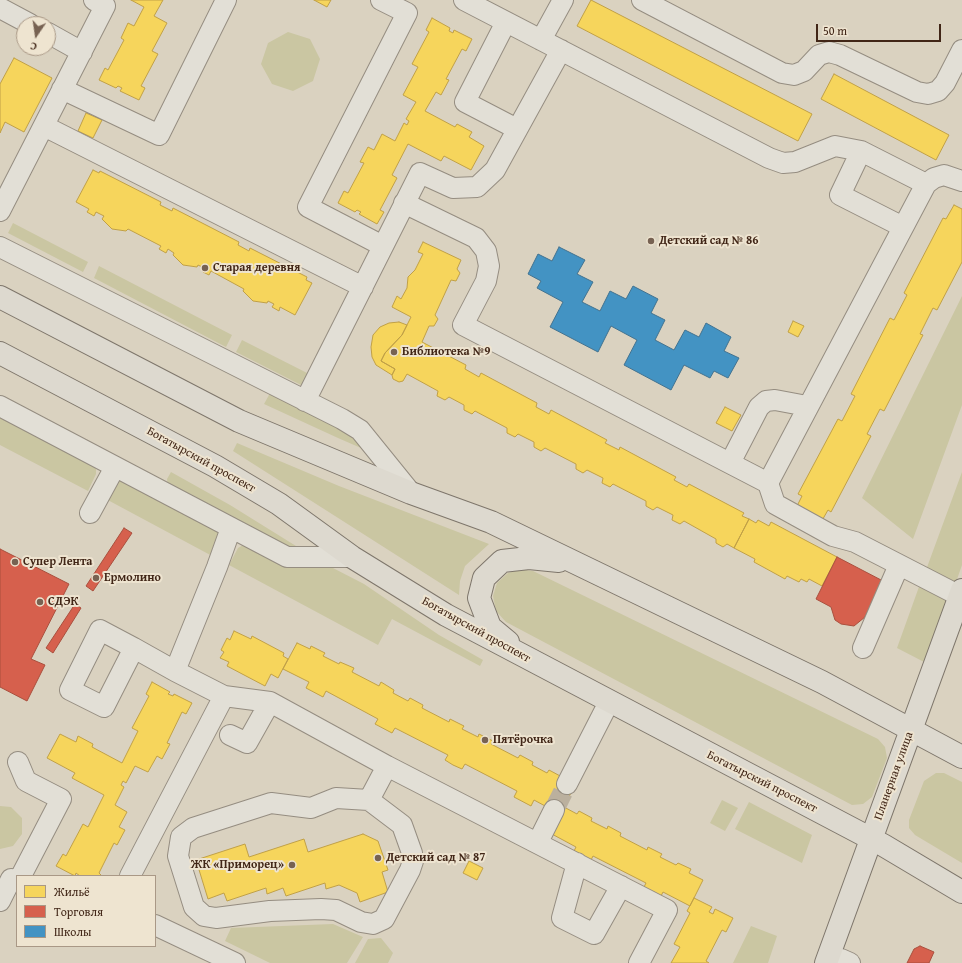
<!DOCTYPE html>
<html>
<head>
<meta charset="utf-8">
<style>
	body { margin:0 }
	#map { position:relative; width:962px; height:963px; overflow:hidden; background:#dad2c0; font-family:"Gentium Book Plus",serif }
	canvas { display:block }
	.legend { position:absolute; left:16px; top:875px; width:140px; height:72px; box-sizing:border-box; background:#eee4d0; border:1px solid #a99886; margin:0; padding:5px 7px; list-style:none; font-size:12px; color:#412617 }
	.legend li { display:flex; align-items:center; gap:8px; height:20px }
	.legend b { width:20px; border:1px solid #a99886 }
	.north { position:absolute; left:16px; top:16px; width:40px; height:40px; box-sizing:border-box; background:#eee4d0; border:1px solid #a99886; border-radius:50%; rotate:193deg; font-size:11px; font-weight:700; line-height:16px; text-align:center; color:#412617 }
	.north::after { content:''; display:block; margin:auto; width:14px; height:18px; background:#776252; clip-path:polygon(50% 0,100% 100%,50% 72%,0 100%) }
	.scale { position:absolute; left:816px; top:24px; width:125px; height:18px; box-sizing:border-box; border:2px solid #412617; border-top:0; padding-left:5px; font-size:12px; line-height:14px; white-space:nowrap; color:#412617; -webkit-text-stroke:3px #eee4d0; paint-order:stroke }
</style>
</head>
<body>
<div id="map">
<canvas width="962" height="963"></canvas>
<ul class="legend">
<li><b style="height:11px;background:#f6d55c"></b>Жильё</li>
<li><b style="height:11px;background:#d6604d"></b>Торговля</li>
<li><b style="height:11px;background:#4393c3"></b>Школы</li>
</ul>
<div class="north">С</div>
<div class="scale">50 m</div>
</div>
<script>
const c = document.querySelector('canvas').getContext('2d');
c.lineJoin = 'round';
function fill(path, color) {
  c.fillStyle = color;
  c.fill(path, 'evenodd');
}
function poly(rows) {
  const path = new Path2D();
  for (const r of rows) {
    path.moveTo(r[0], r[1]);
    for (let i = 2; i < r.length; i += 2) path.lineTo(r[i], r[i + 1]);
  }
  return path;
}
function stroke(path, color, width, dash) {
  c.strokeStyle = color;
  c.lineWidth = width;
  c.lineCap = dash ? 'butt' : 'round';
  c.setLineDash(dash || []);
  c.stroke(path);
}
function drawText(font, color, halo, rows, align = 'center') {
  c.font = font + ' "Gentium Book Plus",serif';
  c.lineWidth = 4;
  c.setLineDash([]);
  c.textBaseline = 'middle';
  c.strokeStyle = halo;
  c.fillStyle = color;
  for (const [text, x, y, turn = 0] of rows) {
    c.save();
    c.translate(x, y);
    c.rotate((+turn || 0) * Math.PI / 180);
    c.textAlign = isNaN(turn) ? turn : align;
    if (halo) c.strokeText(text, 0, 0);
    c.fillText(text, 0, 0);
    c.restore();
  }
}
const green = poly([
	[288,32,310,39,320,59,313,81,293,91,272,84,261,64,268,43],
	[13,223,88,262,83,272,8,233],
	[99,266,232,335,226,347,94,278],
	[962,296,962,405,913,539,862,498],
	[242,340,311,375,305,387,236,352],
	[274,392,351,433,364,446,361,448,338,438,264,404,269,395],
	[0,412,96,466,96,474,88,491,0,445],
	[237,443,339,486,489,544,465,566,460,581,459,595,233,451],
	[171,472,230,505,296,546,287,548,168,486,167,479],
	[962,472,962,565,955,585,926,570],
	[118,479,217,527,222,534,214,557,104,498],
	[243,545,251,546,315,565,333,568,364,584,439,635,483,660,480,666,392,619,378,645,229,565,238,548],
	[520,569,533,571,878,739,885,747,887,758,872,797,863,804,852,805,506,622,496,611,493,596,497,583,508,573],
	[920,584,950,599,926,663,897,648],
	[936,773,944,773,962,782,962,863,915,835,909,828,909,820,924,781],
	[722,800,738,808,725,831,710,823],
	[749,802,812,835,802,863,735,829],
	[0,806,11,807,22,818,22,834,13,846,0,849],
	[333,924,363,937,347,963,270,963,225,941,231,928],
	[751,926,777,936,768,963,733,963],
	[381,938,393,953,388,963,355,963,368,939]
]);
const homes = poly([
	[131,0,163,0,154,16,167,23,152,51,158,54,141,86,145,88,139,100,120,91,122,88,118,86,116,88,99,80,105,68,108,70,124,40,121,38,128,23,134,26,144,7,131,0],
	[314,0,331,0,327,7,314,0],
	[591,0,812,114,798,141,577,26,591,0],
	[432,18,450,28,449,31,453,33,454,30,472,39,466,51,462,49,446,79,449,80,441,95,436,92,425,111,455,127,457,124,472,132,469,137,484,146,471,170,444,156,441,161,408,144,392,175,397,178,380,210,384,212,377,224,359,214,361,212,357,210,355,212,338,203,344,191,348,193,364,163,360,162,368,147,374,150,382,134,395,141,404,123,407,125,409,121,406,119,416,102,403,95,418,67,412,64,429,32,426,30,432,18],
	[14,58,52,78,24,132,5,122,0,133,0,84,14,58],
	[834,74,949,135,936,160,821,99,834,74],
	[86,113,102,120,93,138,78,131,86,113],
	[93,170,99,173,100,171,161,202,160,205,172,211,173,208,239,242,238,245,249,251,250,248,307,277,306,280,312,283,295,315,280,307,279,311,272,307,274,304,268,301,267,303,253,301,243,291,244,289,211,271,209,275,203,272,204,268,198,265,197,267,183,265,173,255,174,253,168,249,166,253,159,249,161,246,128,229,126,231,112,229,102,219,104,216,96,212,94,216,87,212,89,209,76,202,93,170],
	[954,205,962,209,962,262,937,310,933,308,920,334,923,335,884,411,880,409,867,434,871,436,831,512,828,510,820,524,795,510,802,496,798,494,838,419,842,421,855,396,851,394,890,318,894,320,907,295,904,293,943,218,946,219,954,205],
	[423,242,461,260,457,269,460,273,456,281,451,280,435,315,438,319,434,326,429,326,422,342,466,365,465,369,479,377,481,373,537,403,536,407,549,414,551,410,607,440,605,443,619,450,620,447,676,477,674,480,687,487,689,484,744,513,742,516,749,519,734,548,727,544,723,547,716,543,716,539,684,521,680,524,672,520,673,515,657,507,653,510,646,506,646,501,613,484,610,487,602,483,603,478,587,470,583,473,576,469,576,464,545,448,541,451,534,447,534,442,518,434,515,437,507,433,507,428,475,411,472,414,464,410,464,405,449,397,445,400,437,396,438,391,407,374,403,381,399,382,393,379,392,375,395,369,381,361,385,353,402,335,411,317,392,307,397,296,401,299,407,288,408,277,415,270,423,254,418,252,423,242],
	[793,321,804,326,798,337,788,332,793,321],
	[399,322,407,325,402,335,385,353,381,361,395,369,392,375,376,365,372,357,371,347,373,335,380,327,389,323,399,322],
	[725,407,741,415,732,431,716,423,725,407],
	[749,519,756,523,758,520,769,526,771,522,837,557,822,586,809,579,807,582,801,579,799,582,787,576,785,579,754,562,755,559,734,548,749,519],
	[234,631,251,639,252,636,284,653,283,656,288,659,278,678,271,674,265,686,227,666,229,662,220,658,224,652,221,650,227,638,230,640,234,631],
	[297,643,310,649,311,646,325,653,323,656,339,664,340,662,354,668,352,672,379,686,381,682,394,690,393,693,408,701,410,698,423,705,422,708,449,722,450,719,464,726,462,729,478,737,479,734,493,741,491,744,518,758,520,755,533,762,532,765,547,773,549,770,562,777,574,787,560,814,534,800,531,806,514,797,517,791,465,764,462,769,453,765,445,760,448,755,395,728,392,733,375,724,378,719,326,691,323,697,306,688,309,682,283,669,297,643],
	[152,682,170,692,168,694,173,696,174,694,192,703,186,714,182,712,167,743,170,744,162,759,157,756,148,772,135,766,126,783,123,781,121,785,124,787,115,805,127,812,119,827,125,830,117,845,114,843,99,873,102,876,80,876,76,873,75,876,56,866,63,854,66,856,83,824,88,827,104,795,72,778,75,773,47,758,60,734,76,742,78,736,93,744,92,747,122,763,138,731,132,728,149,696,146,694,152,682],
	[564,807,577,814,579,811,592,818,591,821,607,829,608,826,621,833,620,836,647,850,648,847,662,854,660,857,676,865,678,863,691,869,689,873,703,880,690,906,663,892,660,898,643,889,646,883,593,856,590,862,573,853,576,847,550,833,564,807],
	[363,834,378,841,388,870,382,872,388,892,360,902,357,893,339,885,326,889,325,883,286,896,283,888,267,894,266,888,227,901,224,893,208,899,196,860,245,844,249,857,304,839,308,852,363,834],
	[469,861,483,868,477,880,463,873,469,861],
	[694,898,712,907,709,912,713,914,715,909,733,918,726,932,722,930,706,961,709,963,671,963,680,947,674,944,690,913,687,911,694,898]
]);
const shops = poly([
	[124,528,132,533,93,591,86,586,124,528],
	[0,549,69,584,31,659,45,665,27,701,0,687,0,549],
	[837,557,883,581,865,617,854,626,841,624,835,620,831,607,816,599,837,557],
	[75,604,81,608,53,653,46,648,75,604],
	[920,946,934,952,929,963,907,963,914,949,920,946]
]);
const schools = poly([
	[559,247,585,260,577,274,593,282,582,302,600,311,610,291,626,299,633,286,658,299,651,313,665,320,655,340,674,350,685,330,699,337,706,323,731,337,724,351,739,358,728,378,714,371,710,378,684,365,671,390,624,365,637,340,611,326,598,352,550,327,563,302,537,288,541,281,528,274,538,254,552,261,559,247]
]);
const minorTunnel = poly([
	[554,810,567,784]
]);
const minor = poly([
	[381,0,407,13,308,207,383,246],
	[464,0,769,158,783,163,795,162,835,146,861,151,926,184,934,178,944,175,962,181],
	[642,0,782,73,794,75,804,71,819,55,829,52,840,55,917,92,928,94,938,91,945,83,962,50],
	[0,8,30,24],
	[506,22,465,102,517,129],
	[48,33,82,52],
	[541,40,563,0],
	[62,89,159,135,226,0],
	[44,126,363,287],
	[861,151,840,195,903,227],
	[404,203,476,238,486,251,489,266,486,281,463,325,768,483,926,184],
	[0,211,105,6,94,0],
	[0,247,342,419,360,430,411,493],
	[305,401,420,173,453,188,477,187,495,170,561,50],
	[0,406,287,557,352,557],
	[730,463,759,407,766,401,775,400,807,406],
	[768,483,775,504,833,536,855,542,960,596],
	[90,513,115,467],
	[231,528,217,567,175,671,224,696,270,702,387,766,667,910,639,963],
	[134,648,100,630,70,690,104,707,134,648,175,671],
	[863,648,899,565],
	[230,735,247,743,270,702],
	[18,762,26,781,61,799,21,876],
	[567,784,609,702],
	[369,800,402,825,412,853,413,861,410,870,384,919,373,924,361,922,336,910,321,909,270,911,216,918,204,916,194,907,178,856,181,837,193,828,271,803,311,808,336,798,369,800,387,766],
	[538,842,554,810],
	[577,863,562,918,594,934,621,886],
	[130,876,224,696],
	[0,901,11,879],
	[155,925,235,963],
	[841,959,850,963]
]);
const major = poly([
	[0,297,239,421,411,493,491,522,822,682,962,757],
	[0,353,215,466,279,504,352,557,446,615,883,845,962,892],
	[508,642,490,627,479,598,484,578,502,561,529,558,559,561],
	[826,963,962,590]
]);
const markers = [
	[651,241,4,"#776252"],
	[205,268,4,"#776252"],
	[394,352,4,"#776252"],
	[15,562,4,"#776252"],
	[96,578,4,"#776252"],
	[40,602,4,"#776252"],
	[485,740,4,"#776252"],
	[378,858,4,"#776252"],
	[292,865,4,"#776252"]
];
const poiNames = [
	["Детский сад № 86",659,241],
	["Старая деревня",213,268],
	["Библиотека №9",402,352],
	["Супер Лента",23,562],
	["Ермолино",104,578],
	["СДЭК",48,602],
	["Пятёрочка",493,740],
	["Детский сад № 87",386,858],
	["ЖК «Приморец»",284,865,"right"]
];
const streetNames = [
	["Богатырский проспект",201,460,29],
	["Богатырский проспект",476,630,29],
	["Планерная улица",894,776,-70],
	["Богатырский проспект",762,782,27]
];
fill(green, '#cac6a2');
fill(homes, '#f6d55c');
stroke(homes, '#c0a047', 1);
fill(shops, '#d6604d');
stroke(shops, '#a94f3d', 1);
fill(schools, '#4393c3');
stroke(schools, '#42728f', 1);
stroke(minorTunnel, '#bbb09e', 20, [20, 10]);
stroke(minor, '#958d81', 22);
stroke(major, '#7e766b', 24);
stroke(minor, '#e2dfd6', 20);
stroke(major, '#ddd9cf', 22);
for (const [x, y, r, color] of markers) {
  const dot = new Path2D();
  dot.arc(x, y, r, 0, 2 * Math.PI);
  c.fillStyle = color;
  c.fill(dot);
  stroke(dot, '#eee4d0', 1.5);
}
drawText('bold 12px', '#412617', '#eee4d0', poiNames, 'left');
drawText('12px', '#412617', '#eee4d0', streetNames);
</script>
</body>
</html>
